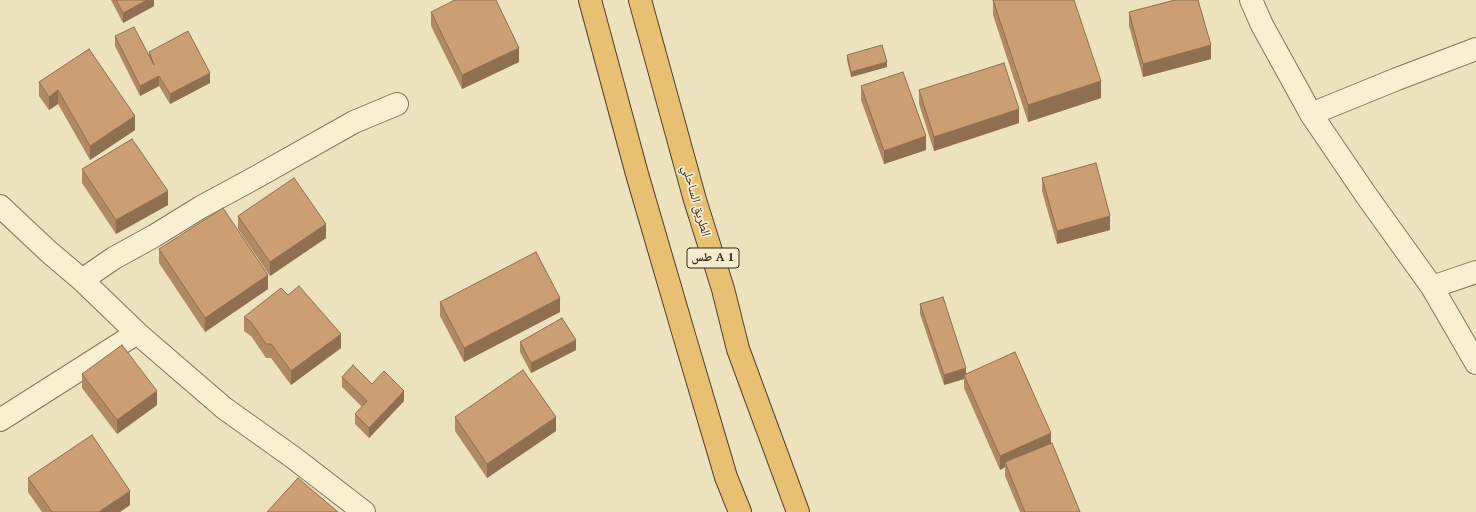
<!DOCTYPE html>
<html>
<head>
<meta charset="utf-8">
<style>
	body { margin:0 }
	canvas { display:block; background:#ede2be }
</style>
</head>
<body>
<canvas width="1476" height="512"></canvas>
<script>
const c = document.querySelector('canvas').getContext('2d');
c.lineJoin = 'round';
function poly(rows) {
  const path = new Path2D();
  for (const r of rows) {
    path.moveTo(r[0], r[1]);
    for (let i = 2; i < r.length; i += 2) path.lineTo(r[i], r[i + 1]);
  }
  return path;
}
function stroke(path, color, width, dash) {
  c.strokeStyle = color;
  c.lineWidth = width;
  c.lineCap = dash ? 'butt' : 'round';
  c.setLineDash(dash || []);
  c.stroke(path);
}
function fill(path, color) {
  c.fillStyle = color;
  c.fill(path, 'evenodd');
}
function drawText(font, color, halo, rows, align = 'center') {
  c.font = font + ' "PT Serif","Noto Naskh Arabic",serif';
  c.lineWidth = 3.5;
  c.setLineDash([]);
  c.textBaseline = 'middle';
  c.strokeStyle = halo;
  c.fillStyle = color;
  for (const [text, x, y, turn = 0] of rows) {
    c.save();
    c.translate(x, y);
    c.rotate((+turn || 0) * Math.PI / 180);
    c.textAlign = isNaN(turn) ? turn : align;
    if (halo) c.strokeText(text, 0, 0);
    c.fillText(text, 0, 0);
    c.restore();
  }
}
const minor = poly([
	[1251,0,1262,25,1311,114,1366,195,1432,287,1476,363],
	[1311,114,1397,79,1476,49],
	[0,206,49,252,82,280,137,333,224,408,294,458,364,512],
	[82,280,114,258,154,236,201,207,251,180,354,122,397,104],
	[1432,287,1476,272],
	[0,420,137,333]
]);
const trunk = poly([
	[590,0,637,174,684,335,726,477,740,512],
	[640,0,695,200,723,289,738,349,798,512]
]);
const wall = poly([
	[111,0,154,0,154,6,123,23],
	[993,0,1074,0,1101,98,1028,122,993,15],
	[431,12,519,62,462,89,431,26],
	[1129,12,1211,59,1143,77,1129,26],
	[115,36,149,55,149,52,210,83,170,104,159,86,140,96,115,46],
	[89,49,135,130,90,160,58,104,49,110,39,96,39,82],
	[847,55,887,67,851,77,847,60],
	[861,86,926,150,884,164,861,100],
	[919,90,1019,123,934,151,919,104],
	[82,169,168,205,116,234,82,183],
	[1042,178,1110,230,1057,244,1042,191],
	[238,216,326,238,270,276,238,229],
	[159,249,268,289,205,332,159,263],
	[440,302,560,312,464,362,440,316],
	[920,304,966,373,1051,444,1080,512,1020,512,1005,476,1005,467,1000,470,964,388,964,379,944,385,920,314],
	[244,317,341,348,291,385,271,358,266,358,251,336,244,331],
	[520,342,576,350,531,373,520,352],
	[82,374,157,405,117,434,82,388],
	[342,377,372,384,404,401,369,438,355,424,355,414,362,407,342,387],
	[455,417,556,431,487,478,455,431],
	[28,478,130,505,120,512,42,512,28,492]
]);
const shadedWall = poly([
	[147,0,154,0,154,6,123,23,123,13],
	[1211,45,1211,59,1143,77,1143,64],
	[519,48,519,62,462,89,462,75],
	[887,62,887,67,851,77,851,72],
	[210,73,210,83,170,104,170,94],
	[159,76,159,86,140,96,140,86],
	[1101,81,1101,98,1028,122,1028,105],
	[58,90,58,104,49,110,49,97],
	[1019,109,1019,123,934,151,934,137],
	[135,116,135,130,90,160,90,146],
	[926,136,926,150,884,164,884,151],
	[168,191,168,205,116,234,116,220],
	[1110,216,1110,230,1057,244,1057,231],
	[326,224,326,238,270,276,270,262],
	[268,275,268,289,205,332,205,318],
	[560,298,560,312,464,362,464,348],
	[341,334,341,348,291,385,291,371],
	[576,340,576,350,531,373,531,363],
	[966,368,966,378,964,375,964,379,944,385,944,375],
	[157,391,157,405,117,434,117,420],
	[404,391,404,401,369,438,369,428],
	[556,417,556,431,487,478,487,464],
	[1051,433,1051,447,1005,462,1005,467,1000,470,1000,456],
	[130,491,130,505,120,512,99,512]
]);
const building = poly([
	[116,0,147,0,123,13,116,0],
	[455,0,496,0,519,48,462,75,431,12,455,0],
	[993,0,1074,0,1101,81,1028,105,993,0],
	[1175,0,1198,0,1211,45,1143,64,1129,12,1175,0],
	[134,27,154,65,149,52,188,31,210,73,170,94,159,76,140,86,115,36,134,27],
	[882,45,887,62,851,72,847,55,882,45],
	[89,49,135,116,90,146,58,90,49,97,39,82,89,49],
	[1004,63,1019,109,934,137,919,90,1004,63],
	[903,72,926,136,884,151,861,86,903,72],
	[132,139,168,191,116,220,82,169,132,139],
	[1096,163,1110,216,1057,231,1042,178,1096,163],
	[294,178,326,224,270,262,238,216,294,178],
	[223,208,268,275,205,318,159,249,223,208],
	[536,252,560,298,464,348,440,302,536,252],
	[299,286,341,334,291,371,271,344,266,344,251,322,244,317,281,288,288,295,299,286],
	[943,297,966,368,944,375,920,304,943,297],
	[562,318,576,340,531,363,520,342,562,318],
	[122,345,157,391,117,420,82,374,122,345],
	[1015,352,1051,433,1000,456,964,375,1015,352],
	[353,365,372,384,384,371,404,391,369,428,355,414,367,401,342,377,353,365],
	[523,370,556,417,487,464,455,417,523,370],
	[92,435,130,491,99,512,52,512,28,478,92,435],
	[1052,443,1080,512,1025,512,1005,462,1052,443],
	[298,478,338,512,267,512,298,478]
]);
const shields = [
	[713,258,52]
];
const shieldNames = [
	["طس A 1",713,258]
];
const streetNames = [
	["الطريق الساحلي",696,201,74]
];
stroke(minor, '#867357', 24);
stroke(trunk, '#53402c', 24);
stroke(minor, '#f9efd1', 22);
stroke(trunk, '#e8c071', 22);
fill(wall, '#af8864');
fill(shadedWall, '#8f6f51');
fill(building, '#cc9e74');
stroke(building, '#8f6f51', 1);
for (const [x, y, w] of shields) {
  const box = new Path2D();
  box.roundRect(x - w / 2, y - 10, w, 20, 3);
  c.fillStyle = '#f5ecce';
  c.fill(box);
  stroke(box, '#35291c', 1);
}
drawText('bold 12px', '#35291c', null, shieldNames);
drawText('13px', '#35291c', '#f5ecce', streetNames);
</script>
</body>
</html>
